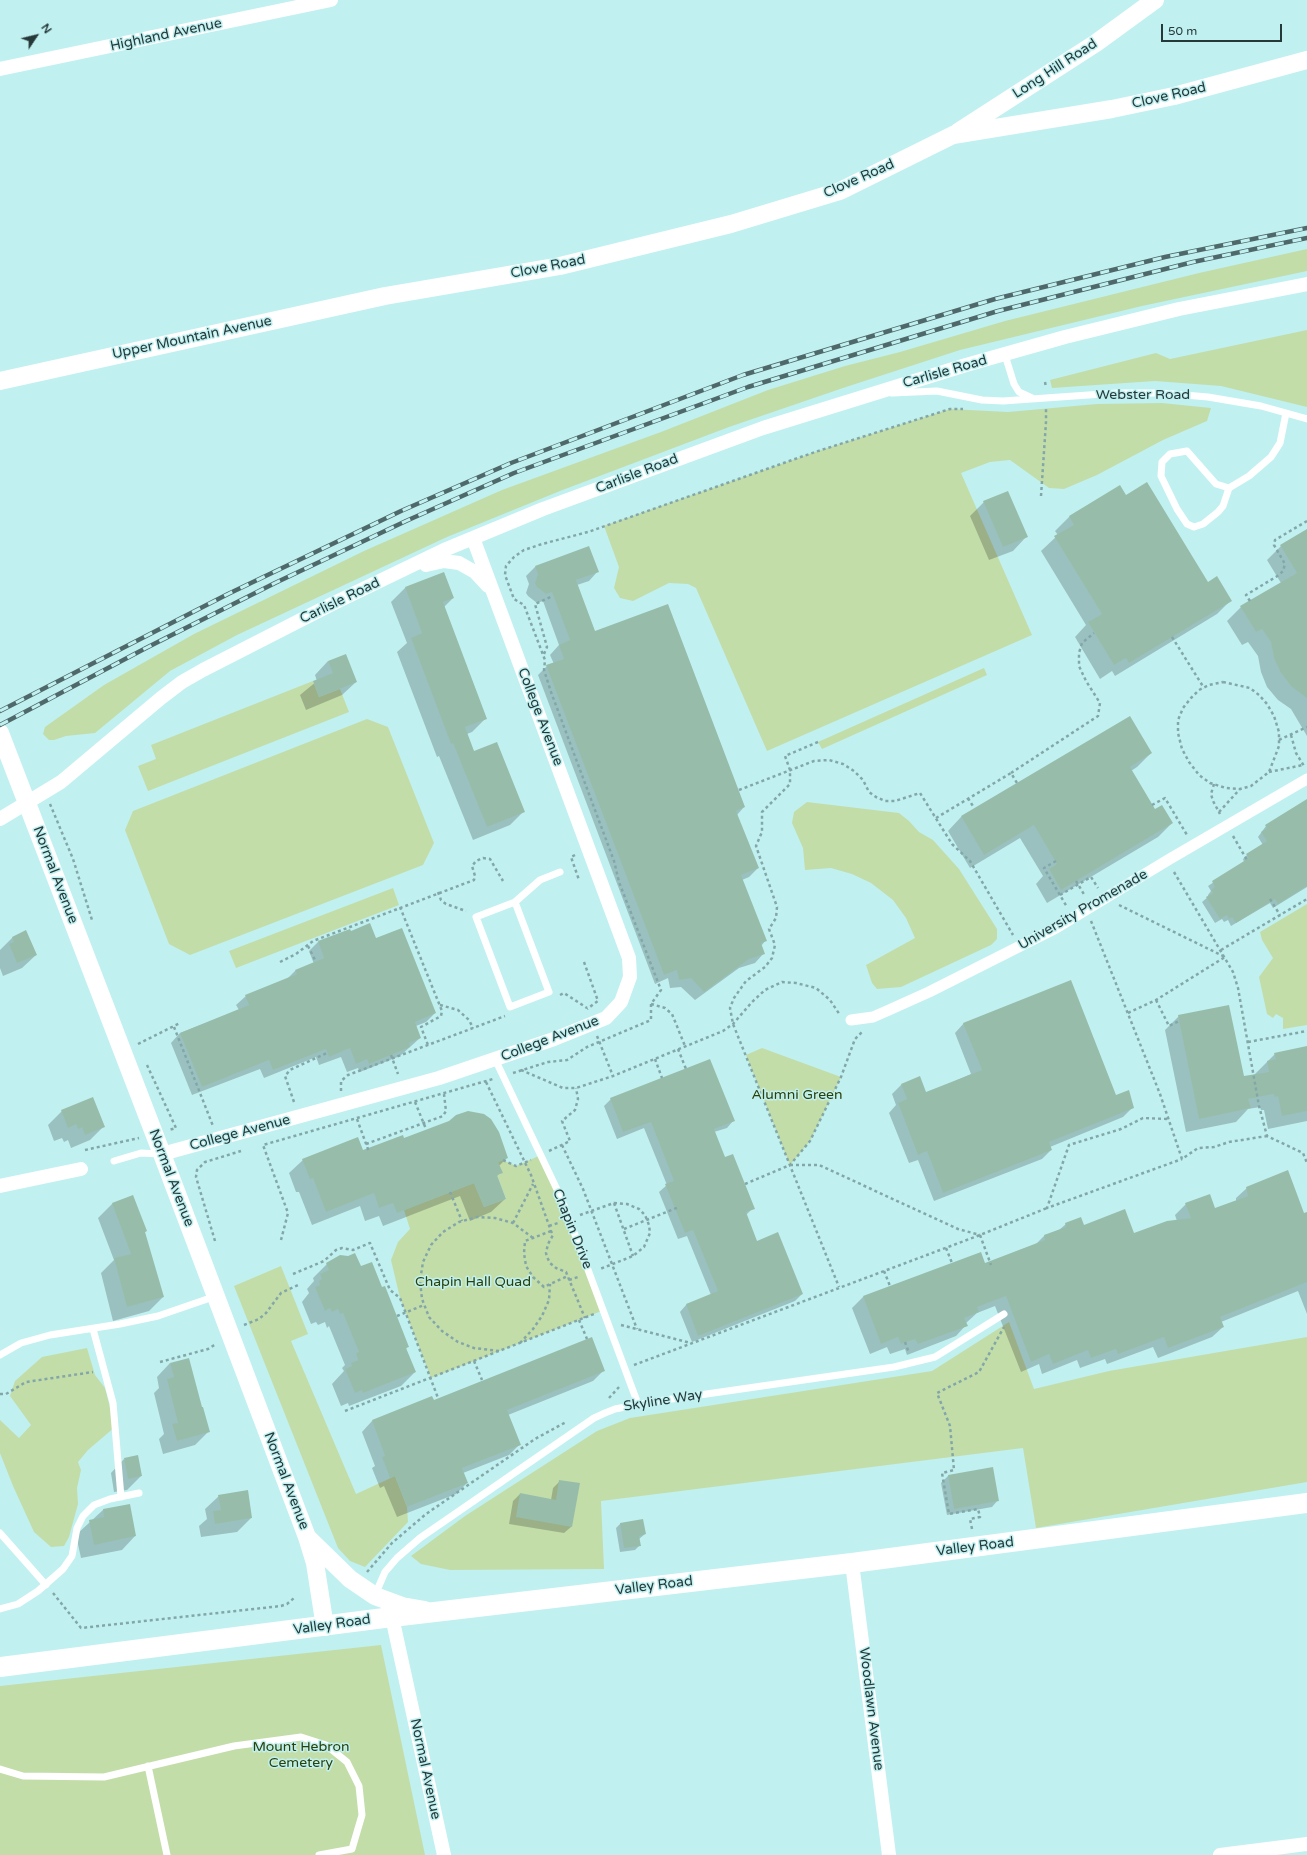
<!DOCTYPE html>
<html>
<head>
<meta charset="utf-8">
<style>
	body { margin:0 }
	#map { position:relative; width:1307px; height:1855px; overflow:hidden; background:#c1f0f1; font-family:"Varela Round",sans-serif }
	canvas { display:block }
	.north { position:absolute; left:16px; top:16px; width:40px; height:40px; -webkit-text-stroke:3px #c1f0f1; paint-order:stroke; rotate:55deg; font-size:11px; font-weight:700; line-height:16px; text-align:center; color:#263939 }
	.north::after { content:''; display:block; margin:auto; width:14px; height:18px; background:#263939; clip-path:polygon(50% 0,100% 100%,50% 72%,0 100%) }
	.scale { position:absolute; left:1161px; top:24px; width:121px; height:18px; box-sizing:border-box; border:2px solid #263939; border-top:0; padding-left:5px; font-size:12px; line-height:14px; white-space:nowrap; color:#263939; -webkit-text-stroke:3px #c1f0f1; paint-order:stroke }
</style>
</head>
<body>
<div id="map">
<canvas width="1307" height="1855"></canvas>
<div class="north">N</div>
<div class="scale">50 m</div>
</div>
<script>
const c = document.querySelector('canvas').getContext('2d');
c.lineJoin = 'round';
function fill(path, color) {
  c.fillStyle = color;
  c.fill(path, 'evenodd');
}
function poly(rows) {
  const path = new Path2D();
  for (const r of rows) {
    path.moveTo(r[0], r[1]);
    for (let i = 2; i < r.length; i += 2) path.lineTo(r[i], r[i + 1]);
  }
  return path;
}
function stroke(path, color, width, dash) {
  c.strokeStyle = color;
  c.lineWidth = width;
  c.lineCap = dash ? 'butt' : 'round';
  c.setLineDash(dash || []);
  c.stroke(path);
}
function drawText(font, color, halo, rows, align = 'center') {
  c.font = font + ' "Varela Round",sans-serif';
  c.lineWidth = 3;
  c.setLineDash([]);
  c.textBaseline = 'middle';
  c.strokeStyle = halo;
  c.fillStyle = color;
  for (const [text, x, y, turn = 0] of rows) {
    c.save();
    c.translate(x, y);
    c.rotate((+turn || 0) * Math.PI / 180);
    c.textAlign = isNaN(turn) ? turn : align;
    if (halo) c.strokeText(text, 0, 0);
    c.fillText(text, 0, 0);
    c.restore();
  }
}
const green = poly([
	[1307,249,1307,271,1142,306,960,350,846,387,729,427,560,491,447,537,237,635,170,671,95,733,66,736,54,740,49,740,43,734,45,727,104,685,194,634,364,551,502,490,661,432,768,390,845,366,900,352,1005,321,1199,273],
	[1307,330,1307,407,1221,386,1155,381,1052,388,1050,380,1156,353,1170,359],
	[1162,403,1211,408,1207,421,1163,440,1097,475,1064,489,1049,488,1010,460,990,462,961,473,1032,635,767,751,696,588,688,584,669,583,633,601,620,598,614,588,619,567,604,526,815,452,950,409,1008,412,1097,404],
	[984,668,987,675,822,749,818,742],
	[313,681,319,697,340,689,349,712,148,791,138,766,156,759,151,745],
	[367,719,388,727,434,843,423,865,190,955,169,944,125,830,133,811],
	[807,802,899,813,909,821,919,832,933,840,959,869,997,929,997,939,991,945,901,987,877,989,872,983,866,965,915,938,906,918,893,900,871,883,852,874,831,868,805,870,803,848,792,823,794,812],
	[393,888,399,905,236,968,229,951],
	[1307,904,1307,1025,1283,1029,1283,1018,1276,1014,1273,1018,1267,1014,1259,977,1273,958,1262,940,1260,932],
	[762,1048,841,1077,810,1141,790,1165,746,1055],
	[541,1155,604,1310,431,1378,400,1298,391,1260,398,1242,410,1229,404,1210,474,1183,484,1207,506,1199,497,1175,502,1173,498,1162,503,1160,516,1166],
	[281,1266,308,1334,291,1341,356,1494,395,1476,407,1507,408,1522,365,1567,350,1561,338,1548,234,1286],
	[1009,1322,1034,1389,1109,1371,1307,1337,1307,1482,1036,1528,1023,1448,601,1501,604,1569,450,1570,421,1564,411,1556,465,1516,597,1431,630,1418,932,1371],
	[87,1348,95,1375,105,1388,115,1427,88,1450,78,1462,81,1470,77,1488,78,1504,69,1537,64,1546,51,1547,34,1532,13,1486,0,1453,0,1420,19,1438,31,1425,10,1396,15,1381,42,1357],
	[381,1645,425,1855,0,1855,0,1686]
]);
const shadow = poly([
	[1120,486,1126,496,1207,583,1231,600,1217,614,1115,676,1112,671,1100,679,1075,637,1086,625,1041,551,1058,535,1055,531,1069,517],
	[984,502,1026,537,1013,551,989,560,970,516],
	[1307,530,1307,736,1291,709,1278,700,1267,687,1261,672,1258,656,1248,642,1242,645,1227,621,1241,607,1281,583,1267,560,1281,546],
	[588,547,598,571,589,581,577,585,595,632,744,807,737,815,758,868,749,877,742,880,766,940,761,946,764,953,755,963,739,968,695,1000,681,987,670,988,668,978,655,984,538,675,547,666,554,664,550,655,559,645,543,601,537,603,528,596,526,593,529,584,526,576,535,567],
	[444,573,453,598,444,607,486,718,472,732,467,734,474,752,524,811,510,825,473,840,439,756,437,757,397,652,407,643,391,602,405,588],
	[328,661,356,682,342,695,306,710,300,695,317,681,315,675],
	[1130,717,1151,753,1137,767,1131,771,1154,811,1172,823,1158,837,1047,903,1036,884,1043,876,1020,838,970,868,948,831,961,817],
	[1307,804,1307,887,1273,908,1270,903,1231,926,1228,920,1224,922,1222,919,1215,923,1202,902,1208,897,1208,895,1211,891,1208,886,1244,862,1243,859,1247,855,1263,845,1258,837,1266,826],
	[26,932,36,955,22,968,3,976,0,968,0,950,12,938],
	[350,932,375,939,435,1013,426,1022,416,1026,420,1038,400,1056,360,1072,358,1068,347,1072,341,1057,319,1065,316,1057,264,1078,260,1069,192,1095,171,1043,180,1033,239,1010,236,1005,246,996,287,979,295,971,314,964,309,951,318,942],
	[1179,1016,1243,1078,1254,1075,1275,1054,1307,1047,1307,1121,1268,1129,1264,1110,1261,1110,1260,1107,1248,1109,1236,1122,1186,1132,1165,1030],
	[964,1023,1116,1096,1132,1108,1123,1117,1050,1147,1051,1150,1042,1159,934,1201,918,1160,909,1163,889,1113,896,1105,892,1094,901,1085,919,1078,925,1094,971,1074,955,1033],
	[611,1099,733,1121,727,1128,714,1132,725,1158,753,1208,746,1215,757,1242,802,1294,795,1301,692,1342,680,1312,686,1305,711,1295,687,1236,678,1239,659,1192,667,1185,644,1128,617,1139,604,1106],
	[62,1111,104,1126,90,1140,71,1148,68,1140,64,1142,62,1138,54,1141,48,1125],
	[404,1139,507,1158,499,1166,501,1172,496,1177,505,1199,491,1212,470,1221,460,1196,383,1226,379,1216,365,1221,360,1206,312,1225,299,1192,296,1192,289,1173,303,1160,363,1151],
	[1247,1188,1303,1214,1307,1213,1307,1314,1298,1291,1221,1322,1223,1327,1212,1337,1158,1358,1153,1347,1107,1364,1105,1359,1080,1368,1077,1360,1042,1374,1039,1364,1021,1372,995,1306,977,1313,966,1323,966,1325,956,1336,907,1355,905,1349,890,1354,887,1347,870,1354,852,1308,863,1297,980,1253,984,1264,1036,1244,1044,1236,1059,1230,1066,1224,1134,1234,1177,1221,1175,1215,1186,1204,1215,1209,1236,1201,1236,1198],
	[133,1196,146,1231,144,1233,163,1297,149,1311,113,1321,101,1273,114,1260,98,1218,112,1204],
	[327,1264,360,1267,382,1288,408,1346,406,1349,415,1372,401,1386,349,1406,348,1403,341,1406,332,1384,344,1371,342,1368,345,1365,329,1326,327,1328,325,1322,318,1325,316,1322,311,1324,302,1302,309,1293,307,1289,314,1281,313,1278],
	[170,1363,201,1409,209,1431,195,1445,163,1454,159,1439,164,1434,154,1393,159,1388,157,1377],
	[604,1370,593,1381,508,1415,520,1444,509,1455,463,1473,467,1483,456,1494,397,1517,384,1486,380,1488,372,1468,375,1466,362,1432,372,1421,432,1398,433,1402],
	[124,1459,141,1476,127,1490,114,1492,111,1473],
	[992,1468,998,1500,992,1507,947,1515,941,1483,948,1476],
	[560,1481,571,1527,564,1533,509,1524,513,1501,520,1494,551,1500,553,1488],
	[219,1496,251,1518,237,1532,201,1537,199,1526,207,1519,205,1509],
	[129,1505,135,1536,122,1550,81,1558,76,1535,103,1510],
	[642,1520,645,1534,639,1539,640,1545,635,1550,620,1552,616,1528,620,1524]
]);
const building = poly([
	[1147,482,1208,582,1217,576,1232,601,1129,663,1126,658,1114,665,1088,622,1102,614,1054,536,1074,525,1069,516,1120,485,1126,495],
	[1008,491,1028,537,1003,547,983,501],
	[1307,529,1307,698,1292,687,1281,673,1274,658,1271,642,1262,629,1256,632,1240,606,1297,573,1280,545],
	[589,546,599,572,576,580,595,631,668,604,745,807,736,811,759,868,741,875,767,941,761,943,765,954,749,959,704,992,691,978,679,980,677,970,664,975,546,665,564,659,559,645,570,640,552,592,546,594,537,587,535,583,538,574,535,566],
	[444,572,454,598,443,602,487,719,465,727,474,751,497,742,525,812,487,827,453,743,451,744,411,638,422,633,405,587],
	[346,654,357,682,319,697,313,681,333,673,328,661],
	[1130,716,1152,753,1130,767,1155,809,1162,805,1173,823,1061,890,1049,869,1057,864,1034,825,984,855,961,816],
	[1307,799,1307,886,1278,904,1275,899,1236,923,1232,917,1229,919,1227,915,1220,919,1206,897,1213,893,1211,890,1215,887,1212,881,1249,858,1246,854,1267,841,1261,832,1267,828,1265,825],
	[370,923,376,938,402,928,436,1013,415,1022,421,1038,409,1043,410,1047,369,1064,367,1059,356,1064,350,1048,329,1057,326,1049,273,1070,269,1060,202,1087,180,1033,249,1005,245,995,297,974,295,970,324,958,318,941,350,929,351,931],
	[26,930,37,955,17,963,9,944,14,942,12,937],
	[1071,980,1116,1095,1129,1090,1134,1108,1049,1142,1052,1150,943,1193,927,1151,918,1155,898,1103,907,1099,901,1084,920,1076,926,1092,982,1070,963,1023],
	[1229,1005,1244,1076,1269,1072,1267,1061,1276,1059,1274,1053,1307,1046,1307,1111,1282,1116,1278,1096,1274,1097,1274,1094,1248,1099,1251,1108,1199,1119,1178,1015],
	[710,1059,735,1121,714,1129,725,1157,733,1154,755,1209,746,1212,757,1241,778,1232,803,1294,698,1336,686,1304,718,1291,693,1230,685,1233,665,1184,674,1181,651,1122,623,1132,610,1098],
	[93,1097,105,1127,85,1135,82,1127,78,1129,76,1124,68,1128,61,1110],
	[468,1111,484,1114,491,1119,499,1132,508,1158,498,1162,503,1173,497,1175,506,1199,484,1207,474,1183,397,1213,393,1203,379,1208,374,1193,326,1212,313,1178,310,1179,302,1159,358,1137,363,1150,403,1135,404,1138,449,1121,456,1115],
	[1288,1170,1304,1213,1307,1212,1307,1282,1220,1317,1224,1327,1168,1348,1164,1337,1118,1354,1116,1349,1091,1358,1088,1350,1053,1364,1049,1354,1031,1362,1006,1296,977,1307,979,1312,964,1318,968,1326,918,1344,915,1339,901,1344,898,1337,881,1344,863,1296,981,1252,985,1263,1045,1240,1044,1235,1066,1227,1065,1223,1081,1217,1084,1225,1125,1209,1134,1233,1167,1221,1191,1218,1185,1203,1210,1194,1215,1208,1248,1196,1246,1187],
	[133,1195,147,1231,145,1232,164,1297,127,1307,114,1258,131,1254,112,1203],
	[355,1253,361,1266,372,1262,382,1287,385,1286,409,1347,406,1348,416,1372,363,1393,362,1390,355,1393,345,1369,352,1366,351,1363,358,1360,356,1353,359,1352,343,1313,340,1314,338,1309,332,1312,330,1308,325,1311,315,1287,320,1285,319,1281,322,1279,320,1274,329,1270,326,1263,340,1255,348,1256],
	[592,1337,605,1371,507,1410,521,1445,462,1468,468,1483,407,1507,395,1476,390,1478,382,1457,385,1456,372,1420,432,1396,434,1400],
	[189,1358,202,1407,203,1407,210,1432,177,1441,172,1424,178,1423,167,1379,174,1377,170,1363],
	[138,1455,142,1476,128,1479,124,1458],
	[993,1467,999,1501,954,1509,948,1475],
	[559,1480,580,1483,572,1527,516,1517,520,1493,556,1500],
	[248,1490,252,1518,215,1524,213,1511,221,1510,218,1495],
	[130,1504,136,1536,94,1545,89,1520,104,1517,103,1509],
	[643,1519,646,1534,639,1536,641,1546,624,1548,620,1523]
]);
const path = poly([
	[1045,382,1046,387],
	[1041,496,1046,422,1046,409],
	[1250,601,1246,595,1279,575,1283,571,1285,564,1274,545,1275,540,1307,521],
	[1172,637,1204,688],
	[544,654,547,647,535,604,553,596],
	[1223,682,1250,688,1259,695,1267,704,1274,716,1279,732,1279,746,1269,772,1251,786,1240,789,1226,788,1210,783,1199,775,1189,762,1182,749,1178,733,1178,720,1183,708,1191,698,1199,690,1209,685,1223,682],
	[1291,735,1296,753,1304,766],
	[1279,740,1307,727],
	[818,742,785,756,790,770,790,784,762,812,762,832,756,846,777,907,776,918,769,929,775,945,772,958,765,967,746,981,734,998,730,1008,733,1024,839,1287],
	[1269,772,1303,765],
	[1011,773,1098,716,1100,703,1086,681,1079,666,1079,653,1082,643,1094,633],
	[1214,784,1211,794,1213,801,1220,814],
	[739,790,814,761,829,760,843,764,854,771,863,780,869,792,876,797,885,801,895,801,920,793,952,844,970,861,1013,935],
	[968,798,974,808],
	[50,804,73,859,92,920],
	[1152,805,1165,798,1187,835],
	[1219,812,1240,789],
	[936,818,1011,773,1017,783],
	[1233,836,1247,860],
	[575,855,571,857,579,880],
	[1056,861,1044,868,1067,907],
	[1174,872,1233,972,1238,988,1259,1106,1267,1136,1303,1153,1307,1163],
	[1076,881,1085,896],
	[438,892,441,900,446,904,466,911],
	[1060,895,1091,877,1098,888],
	[1270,899,1280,915],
	[1119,905,1225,957],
	[400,907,442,1011,441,1016,421,1027,428,1045],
	[1091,921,1160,1094,1182,1159,1198,1148,1214,1147,1229,1142,1267,1136],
	[308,946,316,962],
	[1221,950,1307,899],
	[280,962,296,954,313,941,474,880,475,876,472,866,476,861,483,858,490,859,503,881],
	[584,962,598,1001,587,1009],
	[560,995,564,993,587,1008],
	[1156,1000,1169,1026,1179,1021],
	[651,1004,665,1008,672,1014,685,1046],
	[440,1005,458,1010,469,1020,473,1028],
	[1128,1013,1156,1000,1225,957],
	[174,1027,213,1126],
	[597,1036,613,1076],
	[1248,1042,1307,1031],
	[138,1044,180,1023],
	[678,1049,686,1069],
	[391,1055,398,1074],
	[655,1059,662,1078],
	[147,1065,176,1128,169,1130],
	[521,1070,563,1088,576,1088,613,1076,723,1031,733,1024,752,1002,765,990,782,982,796,983,816,988,830,1000,840,1015],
	[513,1073,548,1062,567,1060,587,1047,651,1020,651,1004,661,990,619,882,614,861,551,692,544,670,545,660,524,605,514,599,505,575,506,566,514,557,524,550,542,544,588,532,815,452,950,409,963,409],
	[486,1082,531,1175,551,1231,553,1235,548,1244,546,1253,547,1257,550,1263,556,1268,566,1272,585,1318],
	[341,1091,341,1081,348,1075,505,1016],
	[294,1102,285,1076,290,1070,327,1053],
	[415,1102,426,1129],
	[357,1119,369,1152],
	[1167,1119,1143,1118,1121,1129,1069,1145,1047,1208,1182,1159],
	[366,1144,443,1116,446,1111,444,1094],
	[562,1145,583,1189,637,1329],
	[85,1150,139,1138],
	[549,1151,570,1141,562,1121,575,1110,578,1099,576,1088],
	[503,1160,516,1166,531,1160],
	[790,1165,819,1165,958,1229,980,1235],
	[745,1184,790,1165,810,1141,841,1077,855,1039,862,1032],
	[450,1192,462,1221],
	[614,1203,633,1256],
	[580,1215,614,1203,627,1204,639,1209,645,1215,649,1225,650,1233,644,1247,633,1256,600,1269],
	[513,1223,533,1184],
	[549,1226,558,1223],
	[624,1229,679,1207],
	[551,1231,525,1241,524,1253,526,1266,533,1277,544,1287,568,1276],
	[980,1235,991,1265],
	[281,1240,288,1213,263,1145,493,1079],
	[215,1241,196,1177,197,1170,205,1162,241,1151],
	[946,1248,952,1263],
	[884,1271,890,1286],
	[293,1274,324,1261,336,1250,342,1248,353,1250,370,1243,390,1290,400,1298,438,1398],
	[569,1280,578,1277],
	[397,1316,424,1305],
	[579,1320,587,1339],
	[244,1325,259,1319,266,1313,281,1293,298,1285],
	[621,1325,691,1343],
	[905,1342,909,1353],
	[520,1343,533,1329,542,1316,549,1300,550,1284],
	[499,1351,474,1348,458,1342,442,1331,429,1317,422,1299,420,1281,423,1262,431,1245,443,1232,459,1222,477,1217,495,1218,513,1223,533,1238],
	[474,1361,482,1380],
	[160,1362,208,1349,216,1344],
	[634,1365,980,1235,1047,1208],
	[0,1394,6,1394,26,1382,93,1372],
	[609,1398,619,1387],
	[345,1411,594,1314],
	[972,1529,970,1519,980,1517,978,1509,949,1514,942,1473,954,1470,950,1426,937,1393,979,1372,1004,1327],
	[367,1572,392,1543,426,1514,535,1439,566,1422],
	[53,1593,81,1628,281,1606,287,1604,294,1598]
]);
const service = poly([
	[1005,355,1014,384,1019,392,1032,398],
	[892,393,937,391,982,400,1003,401,1117,393,1161,393,1208,397,1261,406,1307,419],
	[1229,488,1223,506,1218,512,1203,524,1194,527,1187,524,1177,509,1161,476,1162,462,1170,454,1187,451,1216,484,1229,488,1249,476,1271,457,1280,443,1286,413],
	[515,902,476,917,510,1007,549,992,515,902,540,880,560,872],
	[495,1059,562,1200,638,1404],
	[114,1161,141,1153,160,1154],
	[93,1329,113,1403,121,1497],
	[0,1355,21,1343,50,1335,120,1324,158,1316,216,1296],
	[0,1533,46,1585],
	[375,1595,385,1572,397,1558,420,1538,594,1418,605,1413,615,1409,651,1402,894,1367,935,1357,1004,1314],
	[0,1609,18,1604,38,1591,63,1569,72,1556,77,1528,83,1516,94,1505,110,1499,139,1493],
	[148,1766,167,1855],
	[0,1769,23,1776,104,1777,234,1746,301,1737,326,1745,347,1762,359,1786,362,1815,352,1849,319,1855]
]);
const pedestrian = poly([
	[851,1020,873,1017,889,1010,929,992,1056,928,1168,860,1307,779]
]);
const minor = poly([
	[0,69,331,0],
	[426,565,444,561,459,563,475,572,488,586],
	[0,819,61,782,161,698,182,682,203,670,334,603,444,550,543,509,763,428,966,365,1065,337,1179,309,1307,284],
	[162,1154,439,1078,495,1059,554,1039,606,1018,621,1002,630,977,629,958,473,538],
	[0,1186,81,1169],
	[852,1563,889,1855],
	[388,1610,392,1617,444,1855],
	[1220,1855,1307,1844]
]);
const tertiary = poly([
	[958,132,1096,43,1155,0],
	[0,381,385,296,560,266,731,224,840,191,953,135,1112,109,1174,96,1307,60],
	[0,733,162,1154,307,1537,315,1563,325,1627],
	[309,1539,350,1579,375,1596,402,1606,425,1610]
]);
const secondary = poly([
	[0,1667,392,1617,852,1563,1307,1503]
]);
const rail = poly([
	[0,711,228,594,401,511,511,463,743,375,995,299,1165,257,1307,228],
	[0,725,146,648,275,583,406,521,514,473,748,387,998,311,1193,262,1307,238]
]);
const streetNames = [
	["Highland Avenue",166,35,-12],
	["Long Hill Road",1055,69,-33],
	["Clove Road",1169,96,-13],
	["Clove Road",859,179,-24],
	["Clove Road",548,267,-11],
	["Upper Mountain Avenue",192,338,-12],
	["Carlisle Road",945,372,-16],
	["Webster Road",1143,395],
	["Carlisle Road",637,474,-21],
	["Carlisle Road",340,601,-26],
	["College Avenue",540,717,69],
	["Normal Avenue",55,875,69],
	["University Promenade",1083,910,-30],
	["College Avenue",550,1039,-21],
	["College Avenue",240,1133,-15],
	["Normal Avenue",171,1178,69],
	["Chapin Drive",572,1229,68],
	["Skyline Way",663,1401,-9],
	["Normal Avenue",286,1481,69],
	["Valley Road",975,1547,-7],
	["Valley Road",654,1586,-7],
	["Valley Road",332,1625,-8],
	["Woodlawn Avenue",871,1709,83],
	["Normal Avenue",425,1769,78]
];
const parkNames = [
	["Alumni Green",797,1095],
	["Chapin Hall Quad",473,1282],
	["Mount Hebron",301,1747],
	["Cemetery",301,1763]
];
fill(green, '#c3dda9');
fill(shadow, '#0003');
fill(building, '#97bdaa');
stroke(path, '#83a7a8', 2.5, [3, 3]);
stroke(service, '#fff', 7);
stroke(pedestrian, '#fff', 11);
stroke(minor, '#fff', 14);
stroke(tertiary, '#fff', 18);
stroke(secondary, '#fff', 20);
stroke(rail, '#4f696a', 4.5);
stroke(rail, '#c1f0f1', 3, [9]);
drawText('14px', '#263939', '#c1f0f1', streetNames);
drawText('14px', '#294006', '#c1f0f1', parkNames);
</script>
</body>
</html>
